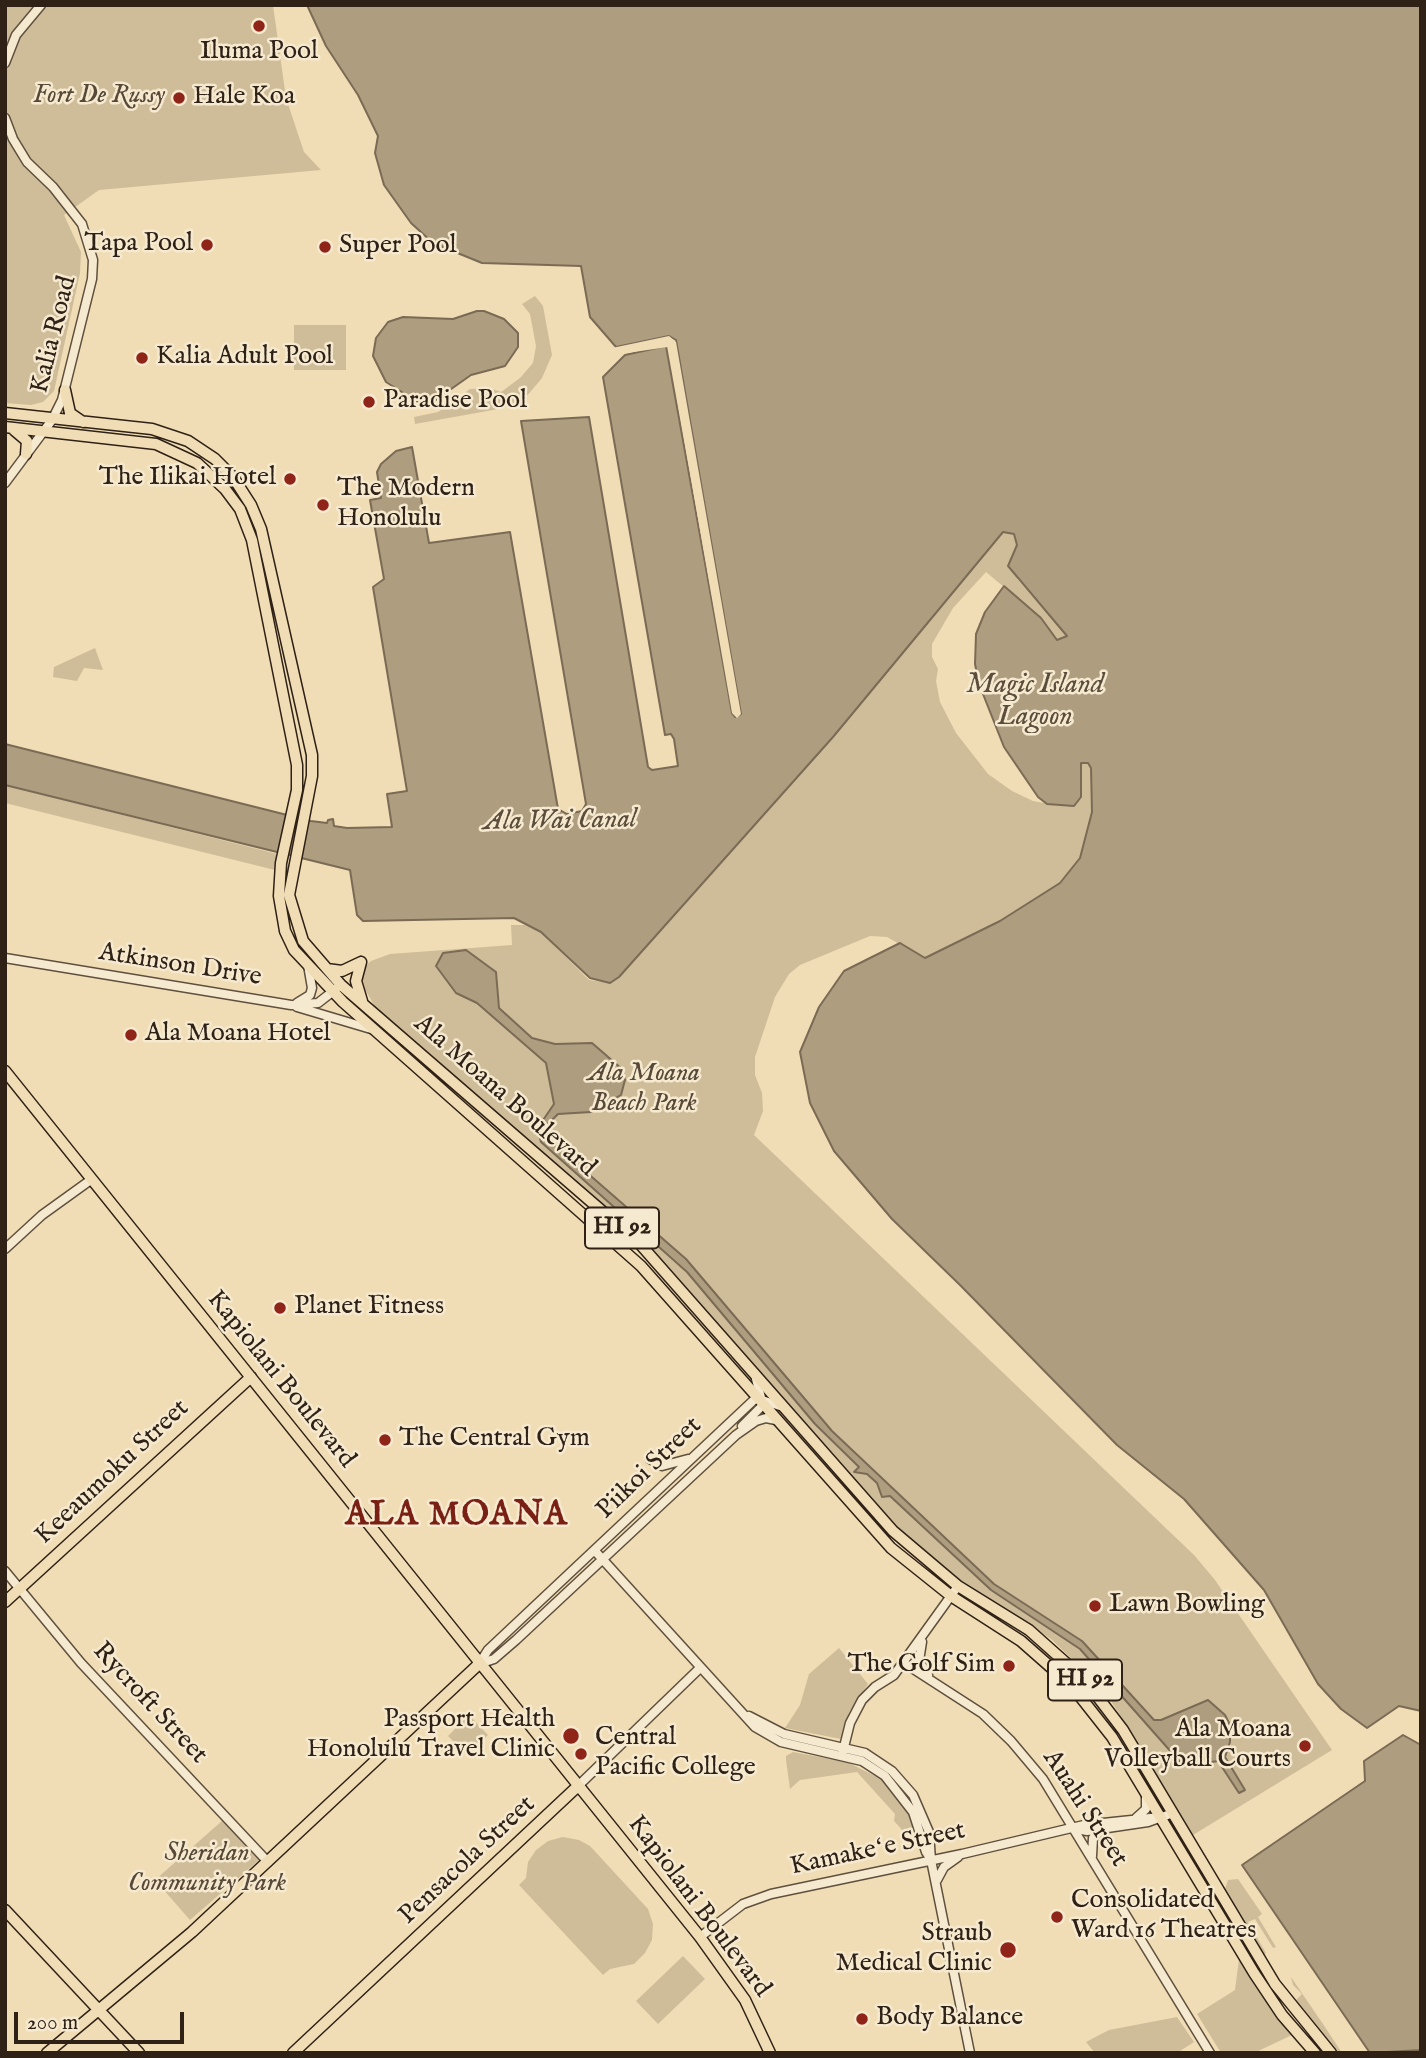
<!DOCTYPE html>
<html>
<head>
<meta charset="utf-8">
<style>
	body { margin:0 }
	#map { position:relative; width:1426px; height:2058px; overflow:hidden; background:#f0ddb5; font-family:"IM FELL English",serif }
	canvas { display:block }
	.frame { position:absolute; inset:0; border:7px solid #2f2116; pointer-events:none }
	.scale { position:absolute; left:14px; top:2012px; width:170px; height:32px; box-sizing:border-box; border:4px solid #2f2116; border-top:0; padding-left:9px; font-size:21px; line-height:24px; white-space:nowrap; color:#2f2116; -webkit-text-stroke:5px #f5e9cf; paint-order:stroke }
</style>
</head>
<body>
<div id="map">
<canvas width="1426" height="2058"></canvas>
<div class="frame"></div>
<div class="scale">200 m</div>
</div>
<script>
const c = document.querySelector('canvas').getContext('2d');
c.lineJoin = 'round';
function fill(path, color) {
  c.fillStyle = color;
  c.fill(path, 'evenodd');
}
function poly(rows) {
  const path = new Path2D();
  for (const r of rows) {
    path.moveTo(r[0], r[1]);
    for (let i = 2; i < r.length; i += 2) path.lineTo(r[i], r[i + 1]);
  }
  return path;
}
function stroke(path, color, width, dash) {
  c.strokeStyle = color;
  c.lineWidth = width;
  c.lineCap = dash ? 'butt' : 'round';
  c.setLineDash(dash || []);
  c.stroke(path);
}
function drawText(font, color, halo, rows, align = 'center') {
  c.font = font + ' "IM FELL English",serif';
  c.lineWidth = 5;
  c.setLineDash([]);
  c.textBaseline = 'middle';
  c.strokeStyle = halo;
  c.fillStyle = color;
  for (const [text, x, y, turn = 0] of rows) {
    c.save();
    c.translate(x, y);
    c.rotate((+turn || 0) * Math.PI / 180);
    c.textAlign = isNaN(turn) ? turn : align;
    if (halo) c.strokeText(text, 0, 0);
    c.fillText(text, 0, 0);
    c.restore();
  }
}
const green = poly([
	[5,5,273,5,286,98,304,152,321,170,99,190,64,215,81,252,80,273,54,391,43,402,31,405,5,403],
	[535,296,543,306,552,355,542,378,526,397,504,408,415,424,414,417,438,412,470,389,490,388,501,392,520,378,533,363,536,346,530,314,522,304],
	[294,325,346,325,346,370,294,370],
	[1003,531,1014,534,1017,545,1017,579,1067,636,1057,640,1041,618,986,572,953,608,932,644,932,657,938,669,936,681,940,702,956,733,988,774,1012,791,1033,801,1061,806,1081,797,1081,763,1088,763,1091,768,1092,812,1080,859,1060,883,1000,921,924,958,887,937,870,936,800,965,789,974,775,997,755,1057,755,1075,762,1093,763,1111,754,1135,1194,1555,1215,1580,1332,1750,1193,1835,1105,1691,1051,1639,962,1581,910,1540,801,1423,647,1244,377,1010,360,981,363,968,371,961,390,954,512,945,511,925,525,925,541,932,589,980,610,983,619,977,833,737],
	[95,648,103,670,84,668,77,681,53,677,54,667],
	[5,785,277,854,275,870,5,803],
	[839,1648,868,1684,849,1712,841,1739,785,1728,800,1705,809,1674],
	[469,1715,488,1735,468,1756,448,1736],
	[793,1752,847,1762,881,1779,908,1811,914,1828,903,1831,894,1821,895,1814,857,1772,800,1780,790,1789,786,1760,786,1756],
	[223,1820,259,1860,190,1920,155,1880],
	[563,1837,579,1840,590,1846,648,1909,653,1924,652,1940,645,1953,634,1964,610,1969,603,1975,519,1885,526,1878,528,1862,536,1850,548,1841],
	[1238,1879,1262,1914,1258,1917,1276,1947,1273,1948,1255,1919,1248,1922,1266,1953,1264,1955,1225,1889,1228,1880],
	[683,1956,705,1979,658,2024,636,2001],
	[1239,1959,1292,2035,1254,2053,1221,2053,1197,2014,1235,1990],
	[1291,1977,1327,2030,1342,2053,1336,2053,1295,2001,1302,1994,1293,1985],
	[1177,2017,1194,2042,1177,2053,1095,2053,1086,2042,1109,2030]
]);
const water = poly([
	[307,5,1421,5,1421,1711,1399,1706,1367,1728,1341,1709,1318,1684,1264,1590,1184,1499,1117,1445,960,1285,892,1219,834,1151,810,1103,800,1052,819,1007,844,971,900,943,925,958,1000,921,1060,883,1080,858,1092,812,1091,768,1088,763,1081,763,1081,797,1074,806,1047,804,1038,797,1004,747,979,684,975,664,976,634,985,612,1004,586,1041,618,1057,640,1067,636,1008,566,1017,545,1014,534,1003,532,833,737,619,977,610,983,590,978,541,932,514,918,363,921,357,915,350,870,5,785,5,744,311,821,327,823,328,820,333,819,334,826,347,828,392,827,387,794,407,791,373,587,384,579,370,500,381,498,377,472,381,464,396,451,412,447,429,543,510,532,558,809,567,814,582,811,586,804,521,421,589,417,648,767,652,770,678,766,674,739,671,734,665,735,603,377,625,355,666,346,732,713,735,717,741,714,676,340,669,336,616,347,590,317,581,266,482,263,433,243,411,223,384,185,375,153,378,136,358,95,326,46,307,5],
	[477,311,484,311,504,319,518,333,518,347,505,366,471,375,430,404,416,401,386,382,373,356,376,338,388,322,403,317,453,319,477,311],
	[466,950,496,972,499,1008,532,1038,555,1044,592,1043,622,1069,625,1080,621,1095,591,1112,558,1114,544,1128,546,1137,686,1259,832,1431,994,1584,1082,1641,1154,1720,1161,1720,1208,1700,1225,1715,1230,1725,1230,1742,1225,1757,1245,1790,1239,1793,1218,1761,1193,1765,1180,1762,1080,1649,991,1590,890,1496,882,1497,877,1483,867,1474,854,1472,859,1467,815,1424,687,1272,541,1142,537,1129,554,1104,546,1063,477,1003,456,993,436,966,443,953,466,950],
	[1403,1735,1421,1745,1421,2050,1370,2053,1242,1865,1365,1781,1364,1761,1403,1735]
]);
const pier = poly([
	[669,336,676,342,741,714,737,718,732,713,668,347,620,354,632,348,665,342,671,346,737,714,673,343,669,340,616,350,612,348]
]);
const minor = poly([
	[5,63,16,35,41,5],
	[5,118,13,139,27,162,53,187,82,224,93,260,92,279,62,400,52,420,5,483],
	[5,958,291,1005,318,1003,336,989],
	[297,1003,310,995,312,988,308,965],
	[297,1007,371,1029],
	[5,1249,42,1215,92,1179],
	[742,1426,763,1405,756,1379],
	[650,1459,662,1466,688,1459],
	[595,1551,755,1727,781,1742,862,1761,885,1776,913,1812,926,1852,931,1860],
	[5,1571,81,1663,268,1862],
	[922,1642,919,1661,928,1675],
	[904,1663,983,1714,1011,1741,1043,1779,1210,2053],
	[479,1664,488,1650,756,1398,780,1406],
	[479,1664,494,1659,516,1640,736,1435,756,1421,766,1418,776,1420],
	[749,1716,784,1734,865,1753,892,1771,913,1795,929,1832,931,1860,970,2053],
	[843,1751,850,1723,862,1700,875,1687,894,1675,958,1586],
	[578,1786,700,1668],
	[1136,1818,1146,1809,1146,1794],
	[1077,1829,1087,1831,1148,1822,1173,1813],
	[1092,1856,1093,1838,1101,1831],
	[937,1880,944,1867,958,1857],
	[700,1937,743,1904,771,1894,962,1854,1084,1825,1160,1817]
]);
const major = poly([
	[65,390,70,413,83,422],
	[5,413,152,429,188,441,215,459,233,477,251,505,261,529,312,755,312,776,289,895,303,941,341,985,640,1244,893,1531,958,1586,1029,1630,1084,1679,1123,1730,1275,1984,1331,2053],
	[5,427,156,444,197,463,225,489,240,509,252,540,297,765,297,790,281,863,279,896,285,931,294,950,343,1002,641,1266,891,1548,951,1596,1021,1641,1071,1685,1112,1737,1254,1973,1282,2015,1315,2053],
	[14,430,27,441,26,454],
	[361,962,356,981,362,1001],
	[327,969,342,971,361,962],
	[5,1071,700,1937,745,2000,770,2053],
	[5,1602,251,1377],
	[5,1910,139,2053],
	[47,2053,192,1932,479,1664],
	[293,2053,578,1786]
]);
const markers = [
	[259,26,7,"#8f2418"],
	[179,98,7,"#8f2418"],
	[207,245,7,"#8f2418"],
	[325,247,7,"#8f2418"],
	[142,358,7,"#8f2418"],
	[369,402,7,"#8f2418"],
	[290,479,7,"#8f2418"],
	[323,505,7,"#8f2418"],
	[131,1035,7,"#8f2418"],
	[280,1308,7,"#8f2418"],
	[385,1440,7,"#8f2418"],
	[1095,1606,7,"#8f2418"],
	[1009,1666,7,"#8f2418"],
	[571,1736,9,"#8f2418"],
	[1305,1746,7,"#8f2418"],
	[581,1754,7,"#8f2418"],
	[1057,1917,7,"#8f2418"],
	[1008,1950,9,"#8f2418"],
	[862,2019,7,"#8f2418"]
];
const shields = [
	[622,1228,74],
	[1085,1680,74]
];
const shieldNames = [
	["HI 92",622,1228],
	["HI 92",1085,1680]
];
const poiNames = [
	["Iluma Pool",259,53,"center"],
	["Hale Koa",193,98],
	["Tapa Pool",193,245,"right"],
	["Super Pool",339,247],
	["Kalia Adult Pool",156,358],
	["Paradise Pool",383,402],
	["The Ilikai Hotel",276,479,"right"],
	["The Modern",337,490],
	["Honolulu",337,520],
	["Ala Moana Hotel",145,1035],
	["Planet Fitness",294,1308],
	["The Central Gym",399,1440],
	["Lawn Bowling",1109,1606],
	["The Golf Sim",995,1666,"right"],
	["Passport Health",555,1721,"right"],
	["Honolulu Travel Clinic",555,1751,"right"],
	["Ala Moana",1291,1731,"right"],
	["Volleyball Courts",1291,1761,"right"],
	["Central",595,1739],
	["Pacific College",595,1769],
	["Consolidated",1071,1902],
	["Ward 16 Theatres",1071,1932],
	["Straub",992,1935,"right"],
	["Medical Clinic",992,1965,"right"],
	["Body Balance",876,2019]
];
const parkNames = [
	["Fort De Russy",99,97],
	["Ala Moana",644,1075],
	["Beach Park",644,1105],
	["Sheridan",207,1855],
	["Community Park",207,1885]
];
const streetNames = [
	["Kalia Road",55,335,-76],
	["Atkinson Drive",180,966,9],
	["Ala Moana Boulevard",504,1097,41],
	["Kapiolani Boulevard",280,1380,51],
	["Piikoi Street",650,1469,-44],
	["Keeaumoku Street",113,1473,-43],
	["Rycroft Street",149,1704,47],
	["Auahi Street",1084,1809,57],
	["Kamakeʻe Street",878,1850,-12],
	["Pensacola Street",468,1861,-43],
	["Kapiolani Boulevard",698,1907,53]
];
const waterNames = [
	["Magic Island",1035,686],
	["Lagoon",1035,718],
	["Ala Wai Canal",560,822,-1]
];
const districtNames = [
	["ALA MOANA",457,1517]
];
fill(green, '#cfbd9a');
fill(water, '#ae9d7f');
stroke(water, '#7b6b55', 2);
fill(pier, '#f0ddb5');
stroke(minor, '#5f503e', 11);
stroke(major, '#2f2116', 13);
stroke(minor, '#f5e9cf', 8);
stroke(major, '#f0ddb5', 10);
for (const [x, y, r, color] of markers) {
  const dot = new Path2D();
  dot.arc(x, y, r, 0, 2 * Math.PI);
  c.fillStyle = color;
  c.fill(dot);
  stroke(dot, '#f5e9cf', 2.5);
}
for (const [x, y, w] of shields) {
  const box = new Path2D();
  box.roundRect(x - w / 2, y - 20.5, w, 41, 5);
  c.fillStyle = '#f5e9cf';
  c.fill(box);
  stroke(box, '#2f2116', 2);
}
drawText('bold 24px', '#2f2116', null, shieldNames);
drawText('26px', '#2f2116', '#f5e9cf', poiNames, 'left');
drawText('italic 26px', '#574837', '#f5e9cf', parkNames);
drawText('26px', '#2f2116', '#f5e9cf', streetNames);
drawText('italic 28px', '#5b4c3b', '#f5e9cf', waterNames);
c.letterSpacing = '2px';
drawText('bold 33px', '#7a1f14', '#f5e9cf', districtNames);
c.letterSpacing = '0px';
</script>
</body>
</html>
